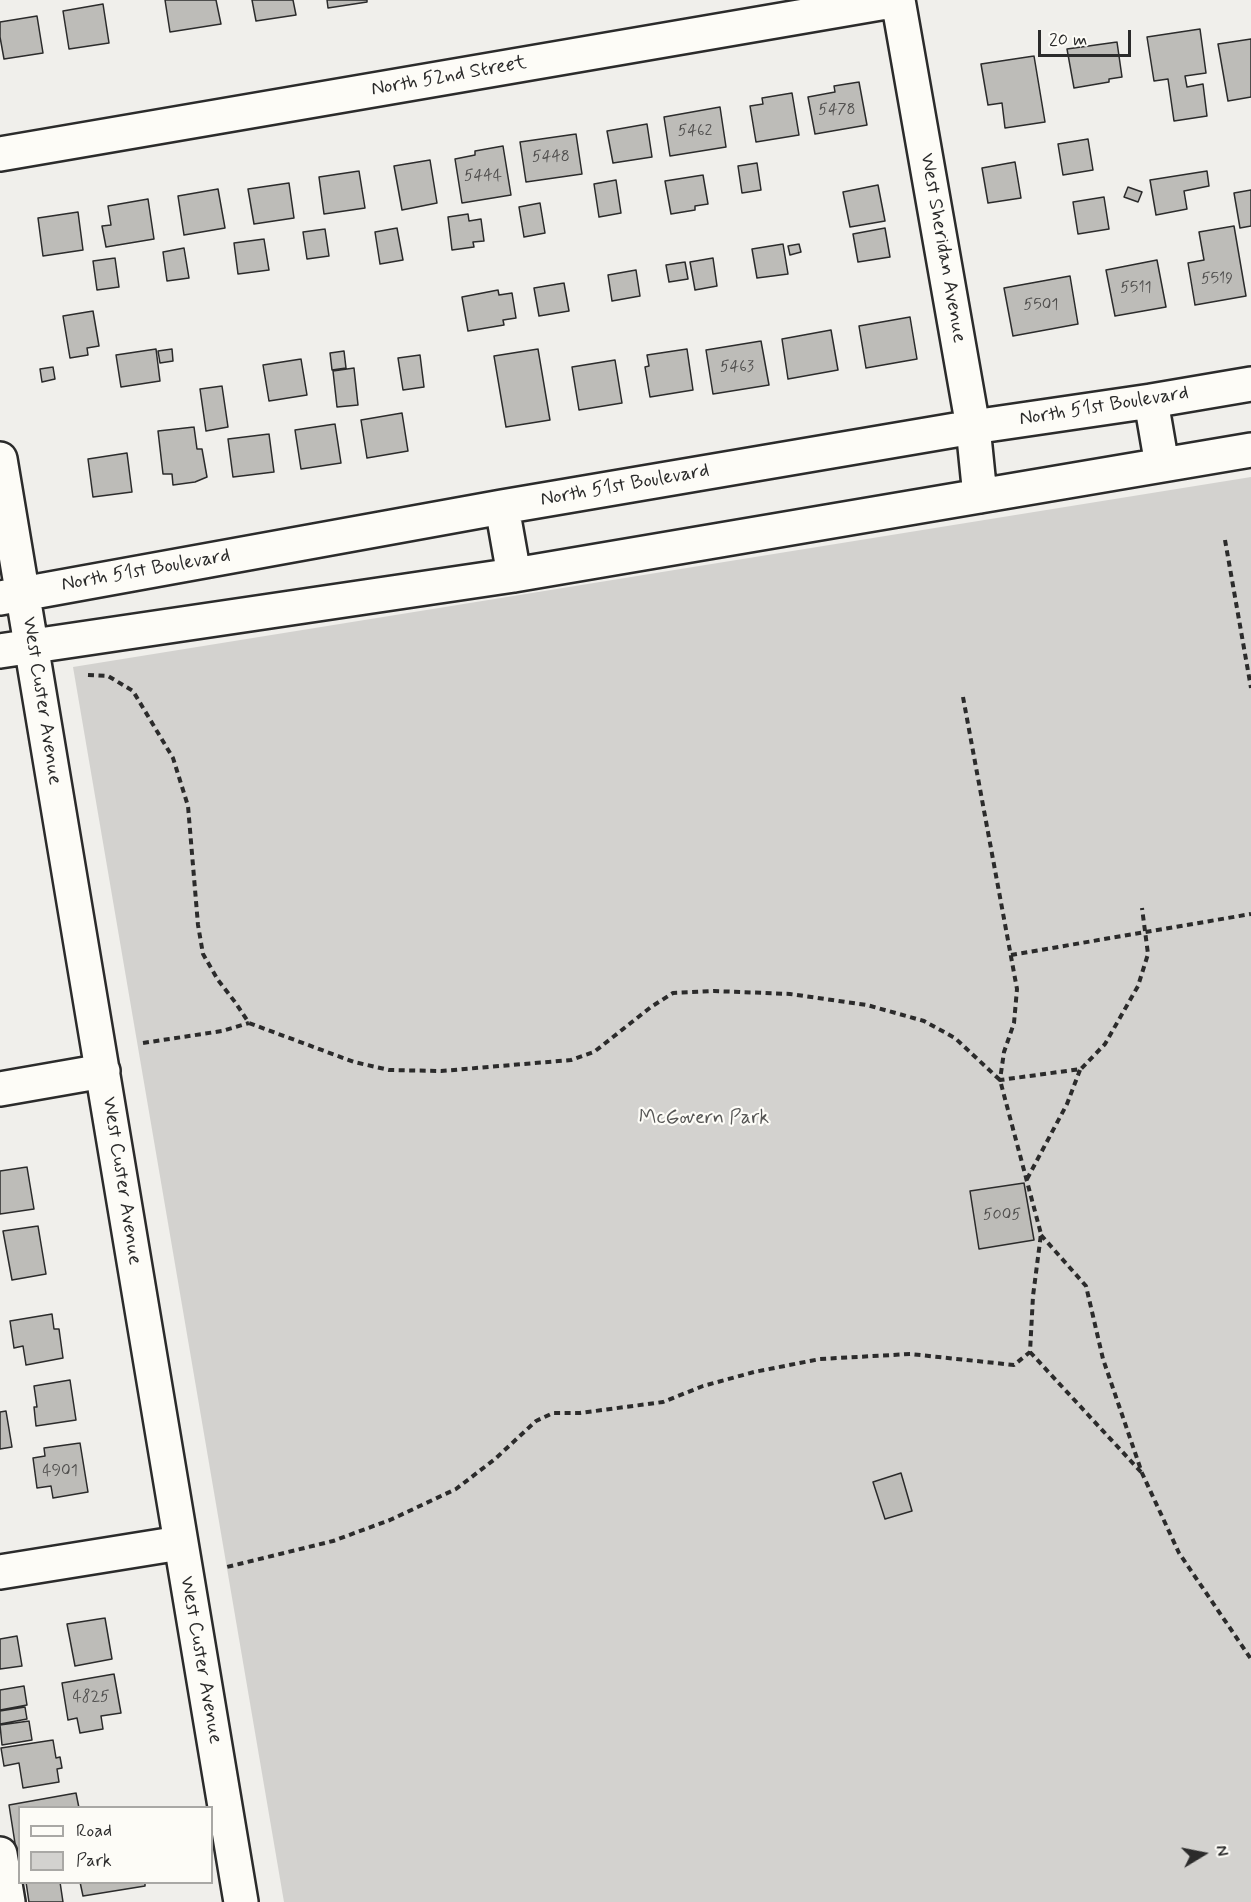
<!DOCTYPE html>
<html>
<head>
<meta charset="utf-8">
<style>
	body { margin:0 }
	#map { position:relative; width:1251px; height:1902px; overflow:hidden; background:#f0efeb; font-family:Mynerve,sans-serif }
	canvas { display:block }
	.legend { position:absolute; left:18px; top:1806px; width:195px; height:78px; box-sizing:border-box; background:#fdfcf7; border:2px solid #a9a8a5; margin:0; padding:8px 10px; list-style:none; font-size:18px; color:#2b2b2b }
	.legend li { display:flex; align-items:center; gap:12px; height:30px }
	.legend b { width:30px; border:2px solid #a9a8a5 }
	.north { position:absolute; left:1173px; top:1824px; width:60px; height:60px; -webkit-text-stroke:4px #fdfcf7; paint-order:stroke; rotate:80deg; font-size:16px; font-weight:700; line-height:24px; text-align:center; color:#2b2b2b }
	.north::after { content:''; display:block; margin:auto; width:21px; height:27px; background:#2b2b2b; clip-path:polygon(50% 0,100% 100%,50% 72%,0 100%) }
	.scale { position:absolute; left:1038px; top:30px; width:93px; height:27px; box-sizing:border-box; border:3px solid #2b2b2b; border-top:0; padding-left:8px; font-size:18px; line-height:21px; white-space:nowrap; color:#2b2b2b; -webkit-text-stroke:4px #fdfcf7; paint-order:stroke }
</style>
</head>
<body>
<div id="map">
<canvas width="1251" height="1902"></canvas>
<ul class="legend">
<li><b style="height:8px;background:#fdfcf7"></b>Road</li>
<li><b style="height:16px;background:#d3d2cf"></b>Park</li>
</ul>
<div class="north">N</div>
<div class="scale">20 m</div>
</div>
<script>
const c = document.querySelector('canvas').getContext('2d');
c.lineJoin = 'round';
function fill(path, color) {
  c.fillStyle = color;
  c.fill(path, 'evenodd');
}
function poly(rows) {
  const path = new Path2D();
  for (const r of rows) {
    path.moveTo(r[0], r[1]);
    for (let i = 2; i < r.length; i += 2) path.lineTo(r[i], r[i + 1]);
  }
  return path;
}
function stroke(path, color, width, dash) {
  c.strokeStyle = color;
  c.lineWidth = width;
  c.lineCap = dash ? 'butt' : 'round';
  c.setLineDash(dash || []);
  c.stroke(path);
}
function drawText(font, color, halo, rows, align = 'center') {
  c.font = font + ' Mynerve,sans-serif';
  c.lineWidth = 4.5;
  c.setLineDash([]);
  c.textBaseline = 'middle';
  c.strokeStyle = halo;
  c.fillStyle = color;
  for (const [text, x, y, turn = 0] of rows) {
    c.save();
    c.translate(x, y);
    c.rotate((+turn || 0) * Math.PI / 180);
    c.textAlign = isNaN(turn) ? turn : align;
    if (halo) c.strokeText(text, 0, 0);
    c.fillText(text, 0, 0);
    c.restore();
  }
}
const green = poly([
	[1251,477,1251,1902,284,1902,73,667]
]);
const building = poly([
	[165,0,216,0,221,24,170,32,165,0],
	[252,0,293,0,296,15,256,21,252,0],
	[327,0,367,0,367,2,328,8,327,0],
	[103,4,109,43,69,49,63,11,103,4],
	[37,16,43,53,4,59,0,37,0,22,37,16],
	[1200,29,1206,73,1185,76,1187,87,1203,84,1207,116,1174,121,1168,79,1154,81,1147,37,1200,29],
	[1251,39,1251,97,1228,101,1218,44,1251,39],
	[1117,42,1122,77,1109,79,1109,82,1074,88,1067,49,1117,42],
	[1034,56,1045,122,1005,128,1002,103,988,105,981,64,1034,56],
	[859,82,867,125,815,134,808,97,835,92,834,86,859,82],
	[792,93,799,135,756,142,750,106,763,104,762,98,792,93],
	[720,107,726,147,670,156,664,117,720,107],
	[647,124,652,157,613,163,607,131,647,124],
	[576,134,582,174,526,182,520,142,576,134],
	[1088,139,1093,170,1063,175,1058,144,1088,139],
	[503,146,511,195,462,203,455,159,475,155,475,151,503,146],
	[430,160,437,203,402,210,394,166,430,160],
	[1015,162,1021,198,988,203,982,168,1015,162],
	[757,163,761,190,742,193,738,166,757,163],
	[359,171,365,208,324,214,319,177,359,171],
	[1207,171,1209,186,1184,191,1187,209,1156,215,1150,180,1207,171],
	[703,175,708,204,695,206,695,210,671,214,665,181,703,175],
	[616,180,621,213,599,217,594,184,616,180],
	[289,183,294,218,254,224,248,189,289,183],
	[878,185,885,221,850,227,843,192,878,185],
	[1128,187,1142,192,1138,202,1124,197,1128,187],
	[218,189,225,228,184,235,178,196,218,189],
	[1251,190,1251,226,1240,228,1234,193,1251,190],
	[1104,197,1109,229,1078,234,1073,202,1104,197],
	[148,199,154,239,106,247,102,226,111,225,108,206,148,199],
	[540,203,545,233,524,237,519,207,540,203],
	[78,212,83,250,43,256,38,218,78,212],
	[468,214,469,221,481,219,484,241,473,242,474,247,452,250,448,217,468,214],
	[1234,226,1246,296,1195,305,1188,263,1204,260,1199,232,1234,226],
	[397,228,403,260,380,264,375,232,397,228],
	[885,228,890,257,858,262,853,234,885,228],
	[325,229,329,256,307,259,303,232,325,229],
	[264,239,269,270,238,274,234,243,264,239],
	[783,244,788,274,757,278,752,249,783,244],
	[799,244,801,252,790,255,788,246,799,244],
	[184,248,189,278,167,281,163,252,184,248],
	[115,258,119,287,97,290,93,261,115,258],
	[713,258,717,286,695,290,690,262,713,258],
	[1157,260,1166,307,1115,316,1106,270,1157,260],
	[685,262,688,279,669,282,666,265,685,262],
	[636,270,640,296,612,301,608,275,636,270],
	[1070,276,1078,324,1013,336,1004,288,1070,276],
	[564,283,569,311,539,316,534,288,564,283],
	[498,290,499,295,512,293,516,318,503,320,504,325,468,331,462,297,498,290],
	[93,311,99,346,87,348,88,355,70,358,63,316,93,311],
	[910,317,917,359,866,368,859,326,910,317],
	[831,330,838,370,788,379,782,339,831,330],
	[761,341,769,385,713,394,706,350,761,341],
	[156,349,160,381,121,387,116,355,156,349],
	[172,349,173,361,160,363,158,351,172,349],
	[538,349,550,420,506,427,494,356,538,349],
	[687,349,693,390,650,397,645,367,649,366,647,355,687,349],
	[344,351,346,368,332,370,330,353,344,351],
	[420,355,424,387,403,390,398,358,420,355],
	[301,359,307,395,269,401,263,365,301,359],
	[615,360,622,403,579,410,572,367,615,360],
	[53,367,55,379,42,382,40,369,53,367],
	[354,368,358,405,337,407,333,371,354,368],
	[222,386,228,427,206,431,200,389,222,386],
	[402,413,408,451,367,458,361,420,402,413],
	[335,424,341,463,301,469,295,430,335,424],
	[194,427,197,449,202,449,207,477,195,482,173,485,172,474,163,474,158,431,194,427],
	[269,434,274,472,233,477,228,439,269,434],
	[127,453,132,492,93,497,88,459,127,453],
	[27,1167,34,1209,0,1214,0,1171,27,1167],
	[1024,1183,1034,1240,979,1249,970,1191,1024,1183],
	[38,1226,46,1274,12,1280,3,1231,38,1226],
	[52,1314,54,1329,59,1329,63,1358,26,1365,23,1346,14,1348,10,1321,52,1314],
	[70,1380,76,1420,36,1426,34,1407,37,1407,34,1386,70,1380],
	[6,1411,12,1447,0,1449,0,1412,6,1411],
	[80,1443,88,1492,53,1498,51,1486,37,1488,33,1458,45,1456,44,1448,80,1443],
	[901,1473,912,1511,885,1519,873,1482,901,1473],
	[105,1618,112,1659,75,1666,67,1624,105,1618],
	[17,1636,22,1666,0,1669,0,1639,17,1636],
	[114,1674,121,1713,101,1716,103,1729,80,1733,77,1718,68,1720,62,1683,114,1674],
	[24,1686,27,1705,0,1710,0,1690,24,1686],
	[25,1707,27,1719,0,1724,0,1711,25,1707],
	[29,1721,32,1740,2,1745,0,1725,29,1721],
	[53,1740,56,1758,60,1757,62,1768,57,1769,59,1782,23,1788,19,1763,4,1766,1,1748,53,1740],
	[76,1793,79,1808,20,1808,20,1855,17,1856,9,1805,76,1793],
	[26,1882,60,1882,63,1902,29,1902,26,1882],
	[80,1882,145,1882,145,1886,83,1896,80,1882]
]);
const path = poly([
	[1225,540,1251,688],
	[88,675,108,676,133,691,173,758,188,806,198,925,203,954,218,980,235,1002,249,1023,354,1062,389,1070,441,1071,571,1060,594,1052,651,1007,673,993,714,991,790,994,867,1005,924,1021,955,1038,1000,1080,1041,1234,1033,1296,1030,1352,1014,1365,910,1354,820,1359,754,1372,703,1386,663,1402,580,1413,553,1413,536,1421,495,1459,456,1489,390,1520,333,1541,227,1567],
	[963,697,1017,989,1014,1023,1004,1052,1000,1080,1081,1069,1105,1044,1138,986,1148,954,1142,908],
	[1011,955,1251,914],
	[143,1043,222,1031,249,1023],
	[1027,1179,1067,1104,1080,1070],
	[1041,1235,1086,1286,1103,1359,1142,1473,1179,1553,1251,1659],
	[1030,1352,1141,1472]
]);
const minor = poly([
	[898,0,973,427,980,496],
	[0,154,898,0],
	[1151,401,1162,465],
	[0,459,241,1902],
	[502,507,514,575],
	[0,598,502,507,973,427,1151,401,1251,384],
	[0,651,514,575,1251,450],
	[0,1089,103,1071],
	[0,1572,180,1543],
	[0,1854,8,1902]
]);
const numberNames = [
	["5478",837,111],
	["5462",695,132],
	["5448",551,158],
	["5444",483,177],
	["5519",1217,280],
	["5511",1136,289],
	["5501",1041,306],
	["5463",737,368],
	["5005",1002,1216],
	["4901",60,1472],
	["4825",91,1698]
];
const streetNames = [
	["North 52nd Street",449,77,-10],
	["West Sheridan Avenue",942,248,80],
	["North 51st Boulevard",1104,407,-9],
	["North 51st Boulevard",625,486,-10],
	["North 51st Boulevard",146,571,-10],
	["West Custer Avenue",41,701,81],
	["West Custer Avenue",121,1181,81],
	["West Custer Avenue",200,1660,80]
];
const parkNames = [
	["McGovern Park",704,1119]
];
fill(green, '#d3d2cf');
fill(building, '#bdbcb8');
stroke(building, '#2b2b2b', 1.5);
stroke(minor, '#2b2b2b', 38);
stroke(path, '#2b2b2b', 4, [6, 4.5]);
stroke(minor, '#fdfcf7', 33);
drawText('16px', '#504f4e', null, numberNames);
drawText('20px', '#2b2b2b', '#fdfcf7', streetNames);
drawText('20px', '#555554', '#fdfcf7', parkNames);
</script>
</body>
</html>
